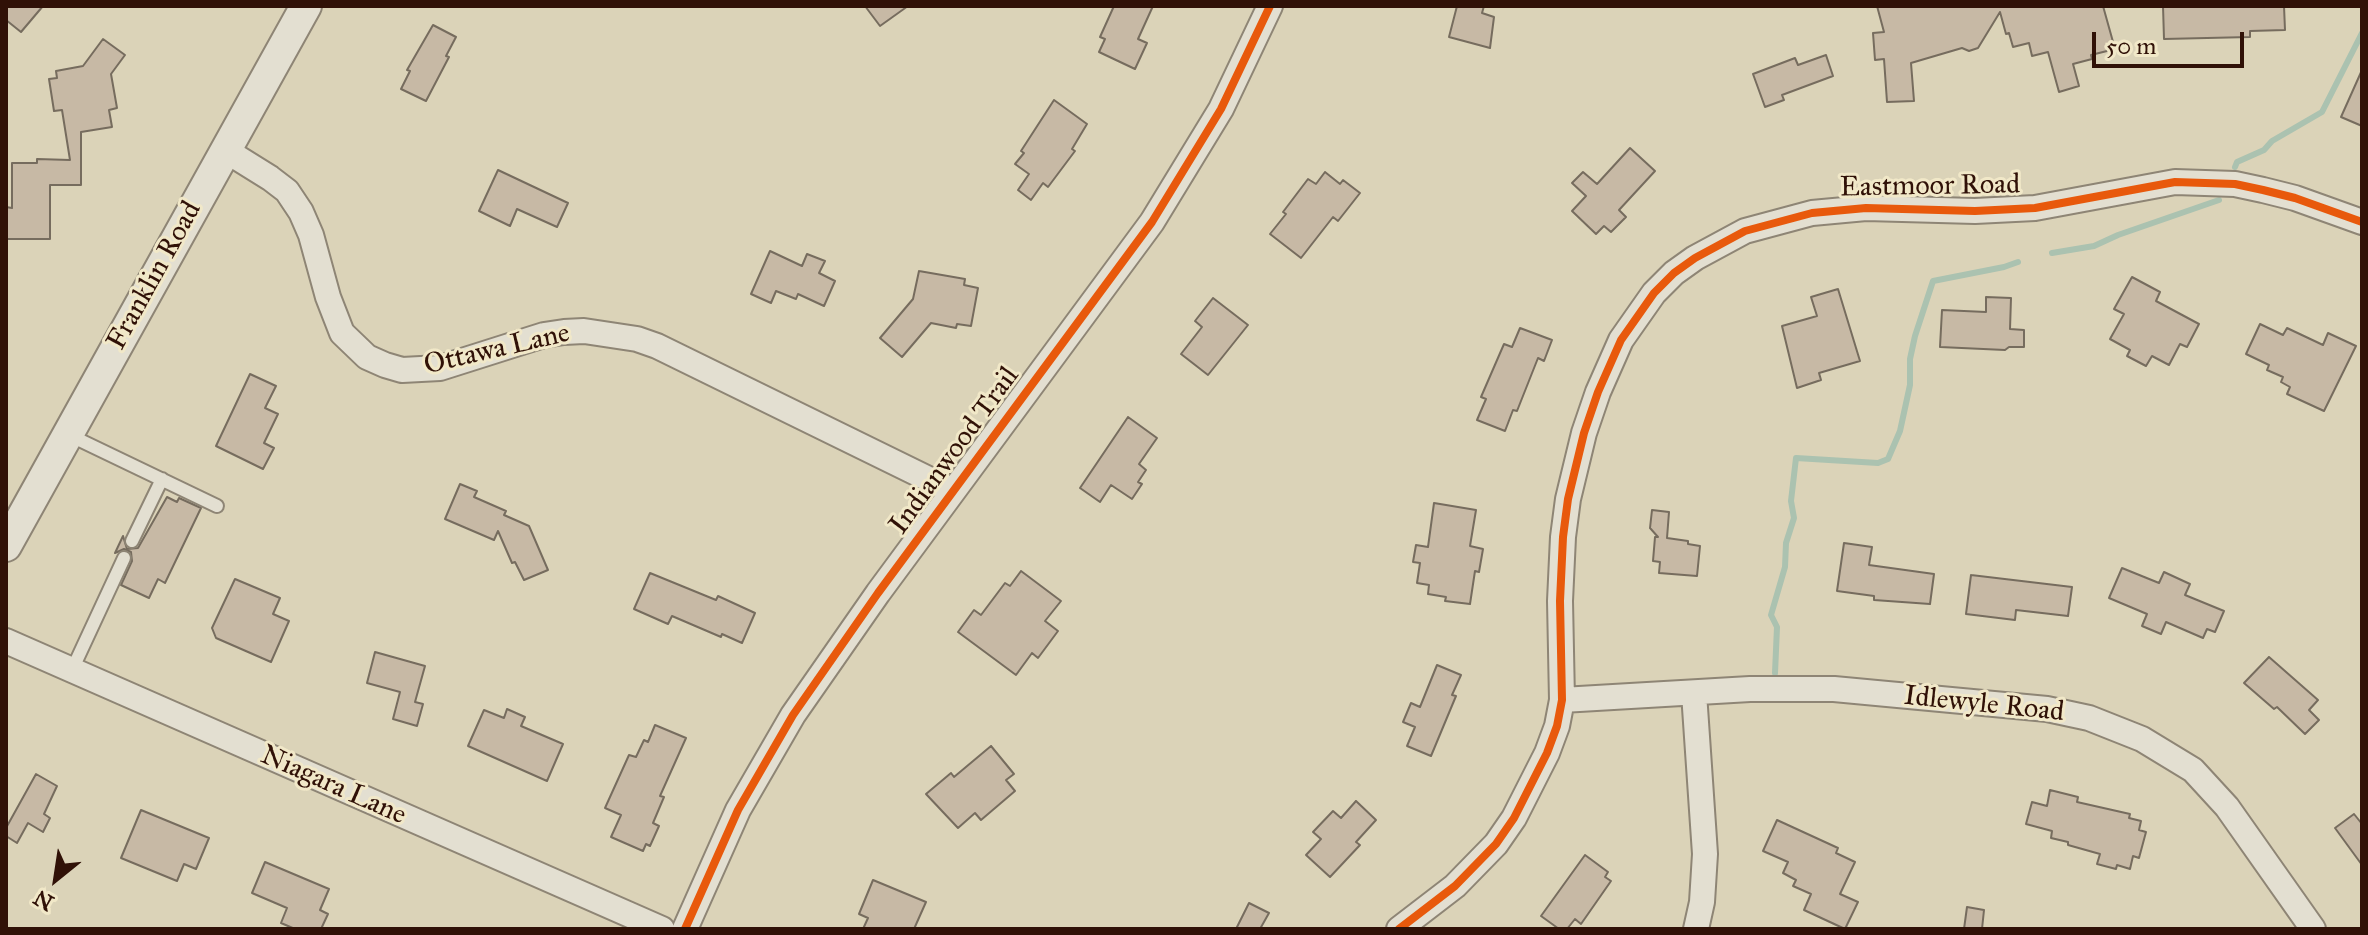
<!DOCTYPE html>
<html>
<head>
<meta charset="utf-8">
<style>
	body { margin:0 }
	#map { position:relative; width:2368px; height:935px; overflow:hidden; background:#dbd3b8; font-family:"IM FELL Great Primer",serif }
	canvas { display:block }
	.frame { position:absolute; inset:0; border:8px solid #301107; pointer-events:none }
	.north { position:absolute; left:16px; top:839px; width:80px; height:80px; -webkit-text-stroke:6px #f1e8c8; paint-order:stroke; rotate:210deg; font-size:22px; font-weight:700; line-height:32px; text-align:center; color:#301107 }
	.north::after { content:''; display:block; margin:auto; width:28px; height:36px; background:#301107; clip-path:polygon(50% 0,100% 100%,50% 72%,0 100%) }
	.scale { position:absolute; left:2092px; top:32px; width:152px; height:36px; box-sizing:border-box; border:4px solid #301107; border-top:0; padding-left:10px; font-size:24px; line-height:28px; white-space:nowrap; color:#301107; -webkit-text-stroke:6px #f1e8c8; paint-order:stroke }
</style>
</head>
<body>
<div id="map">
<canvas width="2368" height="935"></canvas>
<div class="frame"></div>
<div class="north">N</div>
<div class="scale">50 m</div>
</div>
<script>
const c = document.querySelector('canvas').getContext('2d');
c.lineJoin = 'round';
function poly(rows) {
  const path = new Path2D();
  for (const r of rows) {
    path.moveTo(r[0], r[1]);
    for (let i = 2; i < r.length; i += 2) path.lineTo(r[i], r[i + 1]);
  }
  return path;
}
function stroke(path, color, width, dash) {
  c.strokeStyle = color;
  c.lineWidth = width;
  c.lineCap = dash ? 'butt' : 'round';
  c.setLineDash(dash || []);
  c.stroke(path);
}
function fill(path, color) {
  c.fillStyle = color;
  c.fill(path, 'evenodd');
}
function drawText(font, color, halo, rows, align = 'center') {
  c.font = font + ' "IM FELL Great Primer",serif';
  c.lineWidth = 6;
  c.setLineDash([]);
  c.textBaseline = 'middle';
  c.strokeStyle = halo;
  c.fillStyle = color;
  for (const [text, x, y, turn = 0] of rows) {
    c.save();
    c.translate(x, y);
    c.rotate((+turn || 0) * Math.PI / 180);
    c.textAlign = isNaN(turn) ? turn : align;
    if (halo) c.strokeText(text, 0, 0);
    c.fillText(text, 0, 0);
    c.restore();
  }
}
const stream = poly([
	[2235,167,2237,162,2264,150,2272,141,2322,112,2362,33],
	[2052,253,2094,246,2118,235,2219,200],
	[1775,673,1777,627,1771,615,1785,567,1786,543,1794,518,1791,501,1796,458,1878,463,1888,459,1900,431,1910,385,1910,359,1915,336,1933,281,2004,267,2018,262]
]);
const building = poly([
	[6,6,43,6,21,32,6,20,6,6],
	[865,6,908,6,880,26,865,6],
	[1114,6,1153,6,1138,39,1147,43,1135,69,1099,52,1105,39,1100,37,1114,6],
	[1457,6,1484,6,1482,13,1494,17,1490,48,1449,37,1457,6],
	[1877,6,2103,6,2115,49,2091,55,2092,59,2073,64,2079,86,2059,92,2048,52,2032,56,2029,43,2013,47,2009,33,2006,34,2000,12,1978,48,1969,51,1962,48,1911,63,1914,101,1887,102,1884,59,1875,60,1873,33,1884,32,1877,6],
	[2163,6,2284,6,2285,30,2250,31,2250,37,2164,39,2163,6],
	[433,25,456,37,446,56,449,57,426,101,401,89,410,71,407,70,433,25],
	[103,39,125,55,111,74,117,108,109,110,112,127,81,132,81,185,50,185,50,239,6,239,6,207,12,208,12,163,37,163,37,159,70,160,62,110,54,111,49,79,57,78,56,71,83,66,103,39],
	[1826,55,1833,76,1782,95,1784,100,1765,107,1753,74,1795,58,1798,65,1826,55],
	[2362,70,2362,126,2341,117,2362,70],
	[1054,100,1087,124,1072,149,1075,151,1048,187,1043,183,1031,200,1018,190,1029,174,1015,164,1024,153,1021,151,1054,100],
	[1630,148,1655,171,1619,210,1626,217,1611,232,1604,226,1596,234,1572,211,1586,196,1572,183,1583,172,1597,184,1630,148],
	[498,170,568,203,557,227,517,209,510,226,479,211,498,170],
	[1325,172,1340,184,1343,180,1360,193,1338,221,1333,217,1301,258,1270,234,1286,214,1283,212,1308,179,1316,184,1325,172],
	[770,251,802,266,807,254,825,261,819,273,835,281,824,306,798,294,796,299,776,291,771,303,751,294,770,251],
	[919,271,965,279,964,285,978,288,971,326,957,324,956,328,931,323,902,357,880,338,913,299,919,271],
	[2132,277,2160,292,2156,301,2199,324,2187,347,2180,344,2169,365,2152,356,2146,366,2127,356,2130,350,2110,339,2124,314,2114,309,2132,277],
	[1838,289,1860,361,1819,373,1821,380,1797,388,1782,326,1817,316,1811,297,1838,289],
	[1986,297,2011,298,2010,329,2024,330,2024,347,2009,347,2005,350,1940,347,1942,310,1986,312,1986,297],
	[1213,298,1248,325,1208,375,1181,354,1202,327,1195,321,1213,298],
	[2260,324,2283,335,2287,328,2323,345,2328,333,2356,346,2324,411,2287,394,2290,387,2281,382,2283,377,2267,370,2269,365,2246,354,2260,324],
	[1520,328,1552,340,1544,361,1538,358,1517,411,1513,410,1505,431,1477,420,1486,399,1481,397,1504,344,1512,347,1520,328],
	[250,374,276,386,265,408,278,414,264,443,274,448,263,469,216,446,250,374],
	[1128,417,1157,438,1139,464,1146,470,1138,482,1142,484,1132,499,1111,485,1100,502,1080,488,1128,417],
	[460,484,477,491,474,497,506,511,504,515,529,526,548,570,524,580,515,562,512,563,498,531,494,540,445,519,460,484],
	[167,497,177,502,179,498,201,508,165,583,158,579,149,598,121,585,132,561,131,552,124,549,115,553,123,536,127,549,138,548,167,497],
	[1434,503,1476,510,1470,546,1483,549,1479,572,1475,571,1470,604,1445,601,1446,597,1428,594,1429,585,1417,583,1420,563,1413,562,1416,545,1428,547,1434,503],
	[1652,510,1669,512,1667,538,1688,541,1688,544,1700,546,1697,576,1659,573,1660,562,1653,561,1655,537,1658,537,1650,528,1652,510],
	[1844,543,1872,547,1869,565,1934,574,1930,604,1874,600,1874,596,1837,591,1844,543],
	[2122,568,2159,583,2164,572,2190,584,2185,595,2224,611,2215,632,2207,629,2203,638,2166,622,2161,634,2142,626,2147,614,2109,598,2122,568],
	[1021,571,1061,601,1045,621,1058,631,1038,658,1032,653,1016,675,958,632,974,610,981,615,1005,583,1010,586,1021,571],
	[650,573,716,600,718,596,755,613,742,643,722,634,721,637,672,616,668,624,634,609,650,573],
	[1971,575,2072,587,2068,616,2016,610,2015,620,1966,614,1971,575],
	[235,579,280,598,273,614,289,621,271,662,216,638,212,628,235,579],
	[375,652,425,666,415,702,423,704,417,726,393,719,400,692,367,683,375,652],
	[2269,657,2318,700,2309,710,2319,720,2305,734,2277,707,2274,709,2244,683,2269,657],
	[1437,665,1461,675,1452,695,1456,696,1431,756,1407,746,1415,727,1403,722,1411,703,1420,707,1437,665],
	[507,709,525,717,521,726,563,744,547,781,468,746,484,710,504,718,507,709],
	[655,725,686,738,660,796,664,797,653,823,659,826,650,846,646,844,643,851,611,837,621,815,605,808,629,755,636,757,644,740,648,742,655,725],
	[991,746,1014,774,1006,780,1015,791,981,820,975,813,958,828,926,794,951,773,954,777,991,746],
	[36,774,57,786,44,814,50,818,43,832,28,823,17,843,6,836,6,828,36,774],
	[2050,790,2078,797,2077,802,2130,814,2129,818,2141,821,2139,830,2146,832,2139,858,2133,856,2130,869,2117,865,2116,869,2097,864,2100,854,2068,845,2068,842,2051,838,2052,831,2026,824,2032,802,2047,806,2050,790],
	[1356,801,1376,820,1356,842,1360,845,1330,877,1306,855,1321,839,1313,832,1333,811,1341,818,1356,801],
	[141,810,209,838,196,869,184,864,177,881,121,858,141,810],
	[2354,814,2362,824,2362,865,2335,828,2354,814],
	[1777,820,1838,848,1836,853,1855,862,1840,894,1858,902,1845,929,1804,910,1811,894,1793,886,1796,880,1783,873,1788,862,1763,851,1777,820],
	[1585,855,1608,872,1605,877,1611,881,1581,924,1575,919,1567,929,1559,929,1541,916,1585,855],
	[265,862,329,889,320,910,328,914,321,929,295,929,281,923,287,908,252,893,265,862],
	[873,880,926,902,914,929,863,929,868,918,859,914,873,880],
	[1249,903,1269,913,1260,929,1236,929,1249,903],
	[1967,907,1984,910,1982,929,1964,929,1967,907]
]);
const service = poly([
	[67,434,217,506],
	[132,541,162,479],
	[72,670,124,558]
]);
const minor = poly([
	[225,150,270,178,287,191,301,212,311,235,328,297,342,333,367,357,385,365,402,370,440,368,544,335,564,332,584,331,637,339,657,346,953,491],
	[6,641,662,929],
	[1694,693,1705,854,1702,902,1696,929],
	[1562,700,1750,689,1834,689,2047,709,2089,718,2142,739,2193,770,2227,807,2313,929],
	[685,929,738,810,793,715,878,593,1152,222,1221,109,1270,6],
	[1399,929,1455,886,1496,844,1514,818,1547,753,1557,726,1562,700,1560,601,1563,537,1568,499,1584,433,1598,392,1621,340,1654,293,1674,273,1695,258,1745,231,1812,213,1866,208,1975,211,2035,208,2175,182,2235,184,2263,190,2295,198,2362,222]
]);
const tertiary = poly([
	[6,546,306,6]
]);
const cycleway = poly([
	[685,929,738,810,793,715,878,593,1152,222,1221,109,1270,6],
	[1399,929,1455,886,1496,844,1514,818,1547,753,1557,726,1562,700,1560,601,1563,537,1568,499,1584,433,1598,392,1621,340,1654,293,1674,273,1695,258,1745,231,1812,213,1866,208,1975,211,2035,208,2175,182,2235,184,2263,190,2295,198,2362,222]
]);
const streetNames = [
	["Eastmoor Road",1930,187,-1],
	["Franklin Road",155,276,-61],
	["Ottawa Lane",497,350,-13],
	["Indianwood Trail",955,451,-54],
	["Idlewyle Road",1984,705,6],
	["Niagara Lane",333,786,24]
];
stroke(stream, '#abc2b0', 6);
fill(building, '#c7b9a5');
stroke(building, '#766c5e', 2);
stroke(service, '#8e8575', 16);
stroke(minor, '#8e8575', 28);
stroke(tertiary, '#8e8575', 34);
stroke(service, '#e3dfd1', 12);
stroke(minor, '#e3dfd1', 24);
stroke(tertiary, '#e3dfd1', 30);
stroke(cycleway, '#e8590c', 8);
drawText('28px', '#301107', '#f1e8c8', streetNames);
</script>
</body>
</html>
